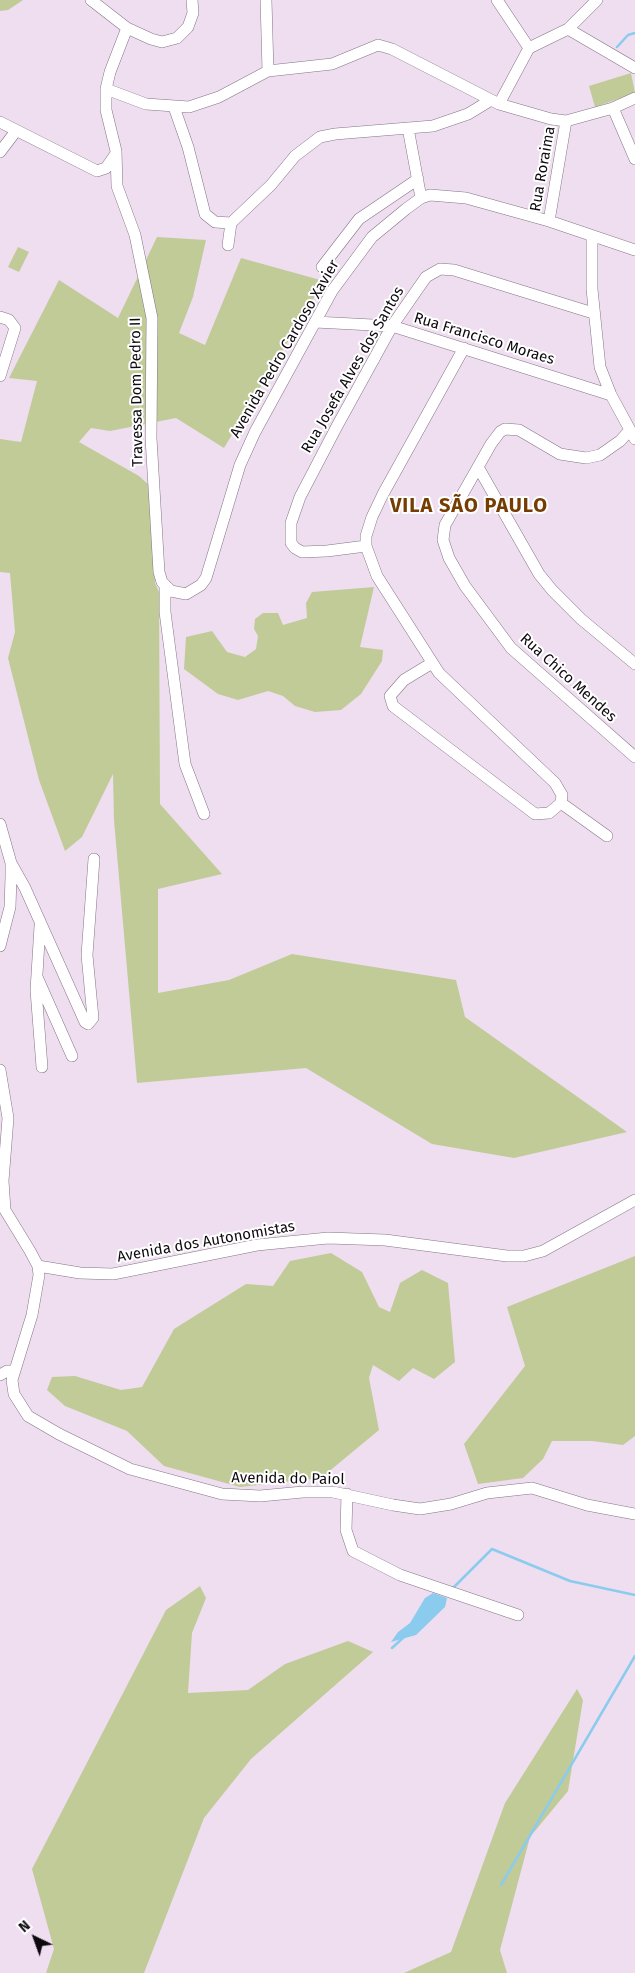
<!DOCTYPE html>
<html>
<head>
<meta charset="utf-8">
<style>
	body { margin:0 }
	#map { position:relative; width:635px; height:1973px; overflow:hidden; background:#eedef0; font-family:"Fira Sans",sans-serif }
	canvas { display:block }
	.north { position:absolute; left:10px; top:1913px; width:50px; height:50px; -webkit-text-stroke:4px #fff; paint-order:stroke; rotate:318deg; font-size:14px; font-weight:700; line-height:20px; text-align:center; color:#0e090f }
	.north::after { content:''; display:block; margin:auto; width:18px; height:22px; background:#0e090f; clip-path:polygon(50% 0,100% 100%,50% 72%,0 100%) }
</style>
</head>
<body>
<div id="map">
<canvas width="635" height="1973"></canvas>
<div class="north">N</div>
</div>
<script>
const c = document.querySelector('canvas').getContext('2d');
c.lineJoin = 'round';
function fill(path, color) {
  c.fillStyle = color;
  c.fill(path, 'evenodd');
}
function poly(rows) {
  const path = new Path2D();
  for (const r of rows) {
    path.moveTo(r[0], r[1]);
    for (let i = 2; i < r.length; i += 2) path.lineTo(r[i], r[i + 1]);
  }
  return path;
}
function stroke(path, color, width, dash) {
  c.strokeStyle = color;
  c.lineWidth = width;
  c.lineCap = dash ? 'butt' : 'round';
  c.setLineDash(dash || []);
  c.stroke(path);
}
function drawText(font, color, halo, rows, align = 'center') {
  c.font = font + ' "Fira Sans",sans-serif';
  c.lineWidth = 4;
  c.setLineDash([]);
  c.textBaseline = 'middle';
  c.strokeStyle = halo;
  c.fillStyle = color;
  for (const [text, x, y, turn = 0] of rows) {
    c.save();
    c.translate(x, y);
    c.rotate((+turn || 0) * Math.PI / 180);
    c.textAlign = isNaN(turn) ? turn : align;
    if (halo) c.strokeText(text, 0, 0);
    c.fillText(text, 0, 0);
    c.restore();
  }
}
const green = poly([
	[0,0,23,0,8,10,0,11],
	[631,73,635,93,595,107,589,86],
	[157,237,206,240,193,297,179,333,205,345,241,258,324,281,224,448,176,418,110,431,91,428,79,442,139,476,150,486,155,583,159,592,160,804,222,874,158,889,158,993,229,980,292,954,456,980,465,1017,627,1132,514,1158,432,1144,306,1068,137,1083,114,820,113,774,82,837,65,851,39,780,8,658,15,632,10,573,0,572,0,439,21,442,37,381,9,378,59,280,118,318],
	[18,247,29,252,19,272,8,267],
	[374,587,360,647,383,650,382,661,361,694,341,710,315,712,295,706,283,696,268,691,238,700,218,694,184,669,186,637,212,631,227,652,245,657,256,649,258,636,254,629,255,619,263,613,278,613,283,625,307,618,306,603,312,592],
	[331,1253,362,1272,379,1307,390,1312,400,1283,422,1270,448,1283,455,1362,434,1379,413,1368,399,1381,373,1365,369,1378,379,1430,321,1478,240,1487,164,1466,127,1431,65,1406,47,1390,52,1377,75,1376,121,1390,142,1387,174,1329,246,1284,273,1286,290,1261],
	[635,1256,635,1436,623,1445,592,1441,552,1441,543,1459,523,1478,478,1484,464,1444,525,1366,507,1307],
	[200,1586,206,1598,192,1633,188,1693,248,1690,285,1664,348,1641,373,1652,251,1759,204,1818,144,1973,46,1973,54,1949,32,1869,166,1610],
	[577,1689,583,1700,568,1791,530,1837,500,1950,507,1973,404,1973,451,1952,505,1803]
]);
const water = poly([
	[433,1593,447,1598,445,1607,416,1635,391,1642,398,1632,410,1623,425,1598]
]);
const stream = poly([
	[617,47,628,35,635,33],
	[452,1589,492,1549,570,1581,635,1595],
	[392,1648,404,1637],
	[501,1885,635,1656]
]);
const minor = poly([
	[91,0,127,28,151,39,162,42,177,38,188,27,193,13,192,0],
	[266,0,268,71],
	[497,0,529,48],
	[127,28,110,72,106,89,106,110,116,151,117,186,135,235,152,318,151,438,159,572,162,582,171,591,186,594,201,585,206,578,240,465,255,432,332,291,372,237,406,209,421,198,430,195,466,198,549,221,635,250],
	[568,29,635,68],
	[106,89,146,104,189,107,219,97,268,71,332,64,378,45,392,49,499,104,551,119,566,121,613,108,635,98],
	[499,104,529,48,568,29,597,0],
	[174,107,188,147,205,214,215,222,231,223],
	[613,108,635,159],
	[0,122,97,171,106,168,115,155],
	[408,128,421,198],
	[0,152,16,131],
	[549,221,566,121],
	[592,237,592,289,600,367,611,395,635,439],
	[228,245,231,223,271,185,295,156,320,137,335,134,433,126,468,114,491,100],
	[322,267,359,219,418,179],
	[0,317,9,320,15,328,0,376],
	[315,322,392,326,611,395],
	[464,348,383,494,372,517,366,536,366,546,377,576,439,673,555,783,562,795,561,803,607,836],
	[630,430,620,441,600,455,586,458,560,454,519,430,505,429,500,432,491,444,445,525,443,540,449,558,465,586,511,648,635,757],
	[478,467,539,574,552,590,581,619,635,664],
	[366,546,327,551,302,552,295,548,291,543,291,523,300,497,336,428,392,326,426,277,440,269,454,270,593,313],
	[165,587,165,612,185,764,204,814],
	[432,663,404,680,390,696,393,706,535,814,549,813,561,803],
	[0,824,11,863,11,877,10,907,0,946],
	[11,863,25,888,85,1022,88,1024,93,1018,87,955,94,859],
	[40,926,36,990,42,1067],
	[37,977,72,1056],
	[0,1070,8,1118,3,1181,5,1210,30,1251,38,1266,39,1275,32,1315,12,1380,14,1394,28,1416,59,1434,130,1469,222,1494,260,1496,303,1492,333,1492,393,1505,420,1509,451,1504,487,1493,532,1488,587,1505,635,1514],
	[38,1266,80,1273,113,1274,257,1245,328,1238,385,1240,507,1256,524,1256,543,1251,635,1200],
	[0,1375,7,1371,13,1371],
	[347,1494,346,1530,353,1551,400,1575,518,1615]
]);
const streetNames = [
	["Rua Roraima",543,169,-80],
	["Rua Francisco Moraes",484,339,17],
	["Avenida Pedro Cardoso Xavier",285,349,-60],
	["Rua Josefa Alves dos Santos",353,370,-60],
	["Travessa Dom Pedro II",137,392,-91],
	["Rua Chico Mendes",568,678,42],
	["Avenida dos Autonomistas",206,1242,-10],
	["Avenida do Paiol",288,1479,1]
];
const districtNames = [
	["VILA SÃO PAULO",469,506]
];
fill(green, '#c1cb98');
fill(water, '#8bcbed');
stroke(stream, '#8bcbed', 2.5);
stroke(minor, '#837585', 12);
stroke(minor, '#fff', 11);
drawText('15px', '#0e090f', '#fff', streetNames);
c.letterSpacing = '1px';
drawText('bold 20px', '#753d02', '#fff', districtNames);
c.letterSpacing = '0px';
</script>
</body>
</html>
